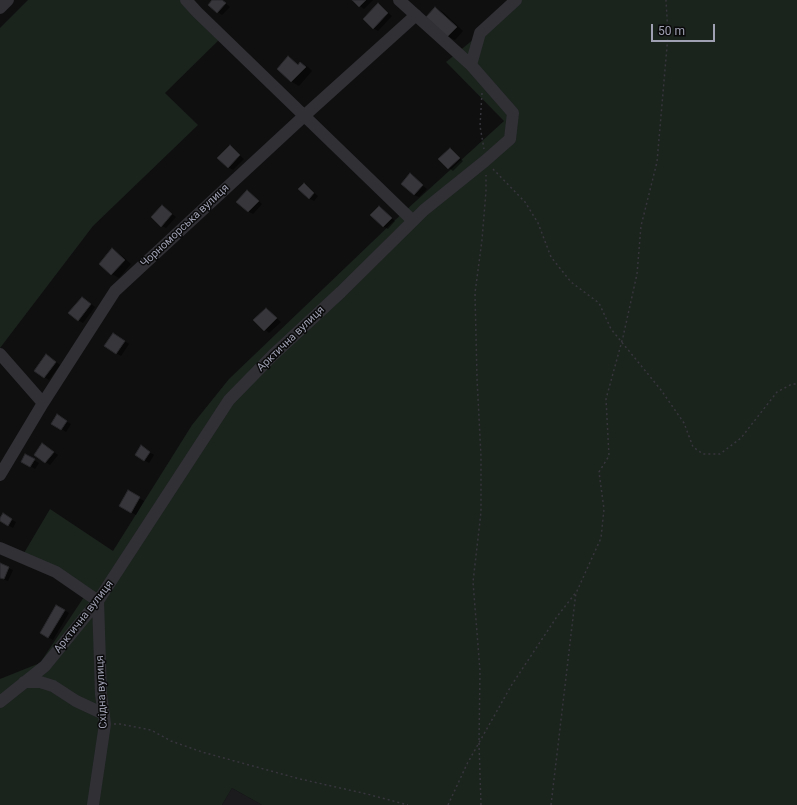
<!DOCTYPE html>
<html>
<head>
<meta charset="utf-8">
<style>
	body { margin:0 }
	#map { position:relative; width:797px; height:805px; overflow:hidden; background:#0f0f10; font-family:Roboto,sans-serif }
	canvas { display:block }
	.scale { position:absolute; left:651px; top:24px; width:64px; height:18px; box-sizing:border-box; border:2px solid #9fa0b2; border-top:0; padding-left:5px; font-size:12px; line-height:14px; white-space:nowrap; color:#9fa0b2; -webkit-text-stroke:3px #0a0a0b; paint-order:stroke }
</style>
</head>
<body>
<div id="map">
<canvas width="797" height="805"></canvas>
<div class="scale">50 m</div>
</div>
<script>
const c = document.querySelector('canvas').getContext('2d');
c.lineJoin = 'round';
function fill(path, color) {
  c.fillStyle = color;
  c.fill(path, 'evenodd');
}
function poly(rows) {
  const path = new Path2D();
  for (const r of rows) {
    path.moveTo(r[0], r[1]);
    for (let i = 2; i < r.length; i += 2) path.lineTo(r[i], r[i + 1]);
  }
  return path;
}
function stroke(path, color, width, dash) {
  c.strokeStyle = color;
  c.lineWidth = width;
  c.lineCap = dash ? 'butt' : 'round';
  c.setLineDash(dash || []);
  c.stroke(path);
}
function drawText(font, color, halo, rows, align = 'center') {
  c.font = font + ' Roboto,sans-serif';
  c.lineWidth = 3;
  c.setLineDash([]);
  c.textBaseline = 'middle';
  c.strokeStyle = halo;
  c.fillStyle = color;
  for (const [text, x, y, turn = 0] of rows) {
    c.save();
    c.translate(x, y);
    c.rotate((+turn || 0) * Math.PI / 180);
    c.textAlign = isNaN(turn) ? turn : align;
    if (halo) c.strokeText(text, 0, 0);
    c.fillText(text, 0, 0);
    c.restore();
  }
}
const built = poly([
	[232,788,262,805,222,805]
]);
const green = poly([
	[28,0,192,0,226,33,165,93,198,125,93,226,0,348,0,28],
	[521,0,797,0,797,805,262,805,232,788,222,805,0,805,0,679,40,663,84,597,24,553,50,509,113,551,192,425,229,379,394,221,504,121,446,62]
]);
const shadow = poly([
	[213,0,222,0,230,7,222,15,218,12],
	[353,0,373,0,364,9],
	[378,4,392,16,378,31,373,28],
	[436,8,443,12,463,31,455,40,447,36],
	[289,58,299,65,301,63,308,67,312,71,299,86,292,82,278,69],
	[230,147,244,159,233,170,228,167],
	[450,149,454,152,463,161,453,171,449,168,439,159],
	[410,175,427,189,419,197,414,195],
	[304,184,318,196,314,201,309,198],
	[247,192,262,204,253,214,248,211],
	[162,206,176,217,166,228,162,226],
	[379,207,395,221,388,229,383,226],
	[113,250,120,254,131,264,119,278,112,274],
	[86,300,95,307,83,323,78,320],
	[266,309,281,322,269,333,255,320],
	[118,337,129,344,121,356,116,353],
	[51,358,60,365,49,380,35,371],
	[57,416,71,424,66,432,53,423],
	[47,447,58,455,50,465,35,454],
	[141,447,154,455,149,463,136,455],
	[25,455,39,463,35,469,22,461],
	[129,492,144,501,136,515,121,506],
	[3,515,16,522,13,528,0,520],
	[0,564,13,570,8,581,0,578],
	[57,606,69,613,53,640,41,633]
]);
const building = poly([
	[212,0,222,0,226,3,217,13,208,5,212,0],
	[352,0,366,0,359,7,352,0],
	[378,3,388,13,373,29,363,19,378,3],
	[435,7,457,27,447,37,426,17,435,7],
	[288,56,298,65,300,62,306,67,291,82,277,69,288,56],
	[230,145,240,155,228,168,217,158,230,145],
	[450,148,460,158,448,169,438,159,450,148],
	[410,173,423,185,414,195,401,184,410,173],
	[304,183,314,193,309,199,298,189,304,183],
	[247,190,259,201,248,212,236,202,247,190],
	[162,205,172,214,161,227,151,217,162,205],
	[379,206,392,218,383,227,370,215,379,206],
	[112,248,125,260,111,275,99,264,112,248],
	[82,297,91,304,78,321,68,313,82,297],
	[266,308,277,318,264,331,253,320,266,308],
	[113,333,125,341,116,354,104,346,113,333],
	[46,354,56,362,44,378,34,371,46,354],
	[57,414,67,421,61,430,51,424,57,414],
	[42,443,54,452,45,463,34,455,42,443],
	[141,445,150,452,144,461,135,455,141,445],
	[25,454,35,459,30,467,21,462,25,454],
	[128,490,140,497,131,513,119,506,128,490],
	[3,513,12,519,8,526,0,521,0,518,3,513],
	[0,563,9,567,4,579,0,578,0,563],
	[56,605,65,610,48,638,40,633,56,605]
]);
const path = poly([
	[482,93,480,126,484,149],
	[493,169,525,202,538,223,551,257,571,282,599,303,611,329,661,390,684,423,693,447,703,454,720,454,741,438,777,392,792,384,797,384],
	[114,724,120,724,151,730,171,741,202,752,300,779,367,794,408,805],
	[448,805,467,764,511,686,556,618,577,591,601,538,604,509,599,472,609,456,606,399,623,337,637,274,641,226,657,162,668,35,666,0],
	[481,805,479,743,480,671,473,582,481,512,481,457,477,378,475,293,482,240,486,191,486,175],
	[551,805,576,592]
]);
const minor = poly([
	[186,0,197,12,413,221],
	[399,0,471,65],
	[0,8,8,0],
	[0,354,43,403],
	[0,475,43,403,115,291,304,116,416,15],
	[0,548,56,572,98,601,101,694,105,724,93,805],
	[24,682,40,682,53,686,76,701,104,714],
	[0,702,45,666,98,601,229,400,273,355,341,292,424,210,485,161,510,139,513,113,471,65,480,33,516,0]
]);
const streetNames = [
	["Чорноморська вулиця",185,226,-43],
	["Арктична вулиця",291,339,-44],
	["Арктична вулиця",84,617,-52],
	["Східна вулиця",102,692,-93]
];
fill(built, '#1b1b1d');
fill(green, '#1b231d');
fill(shadow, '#0007');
fill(building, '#36363b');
stroke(building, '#29292c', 1);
stroke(path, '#36363c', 1.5, [2, 3]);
stroke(minor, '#303035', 12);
drawText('11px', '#9fa0b2', '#0a0a0b', streetNames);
</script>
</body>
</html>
